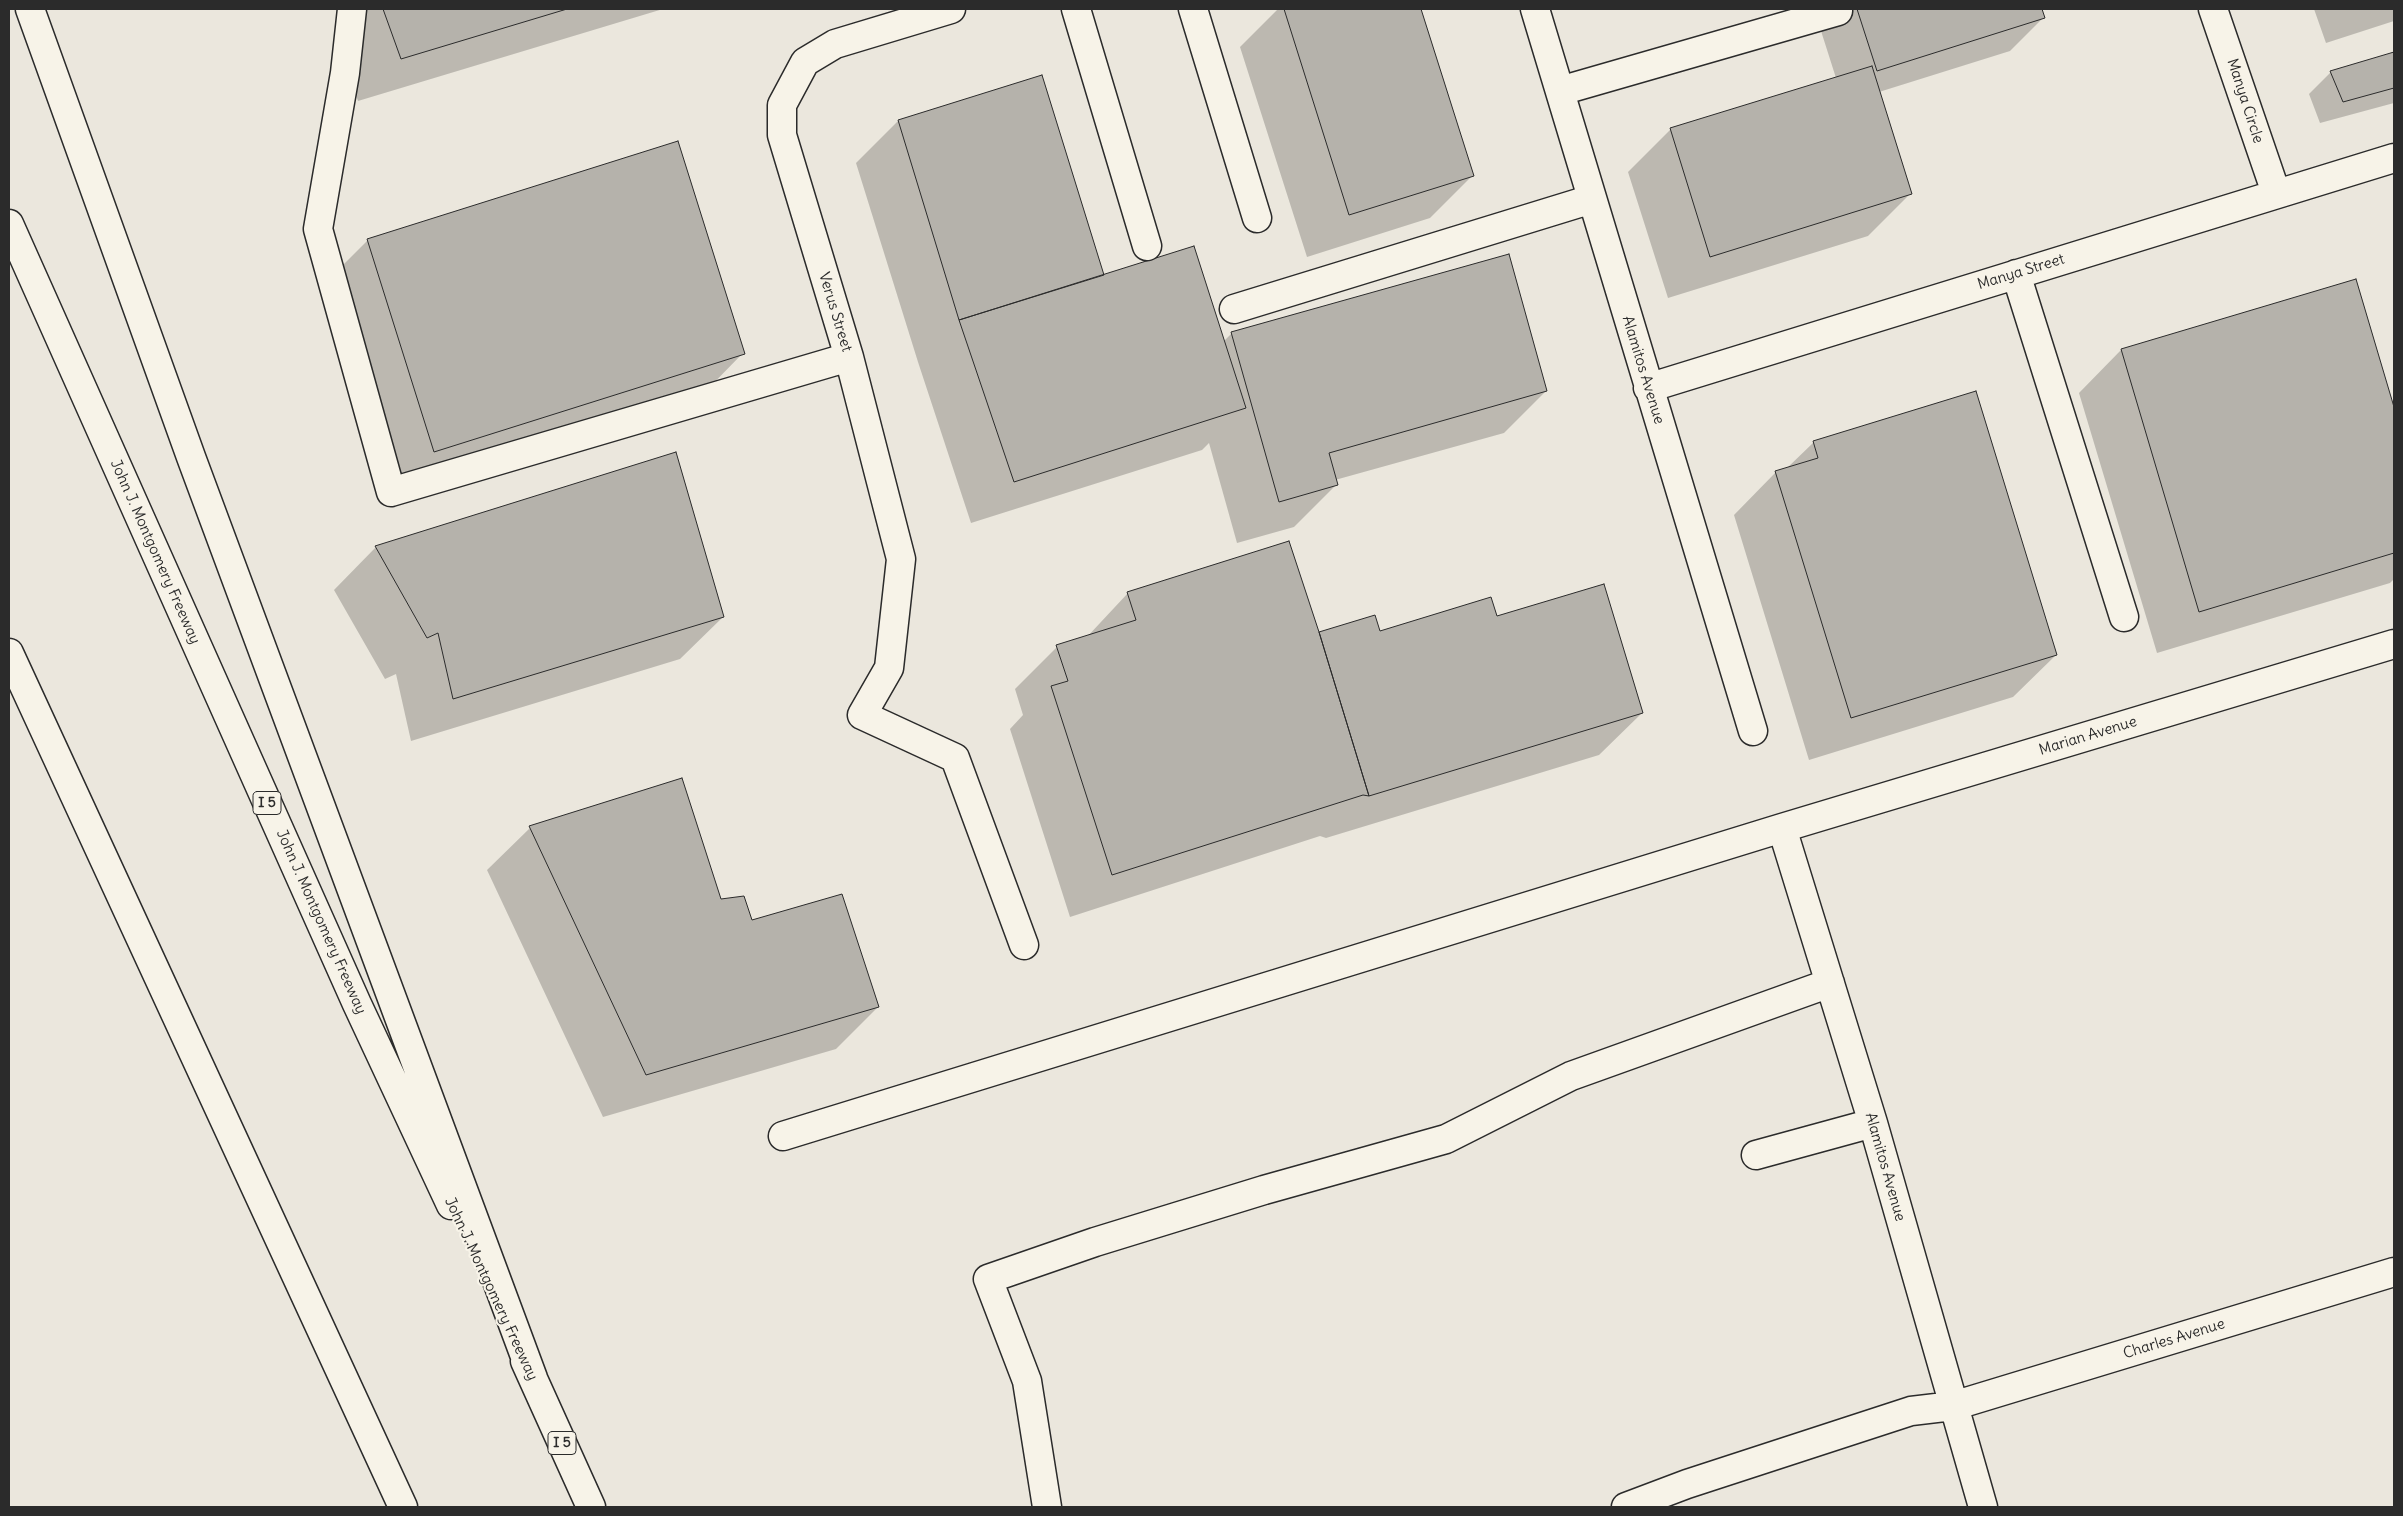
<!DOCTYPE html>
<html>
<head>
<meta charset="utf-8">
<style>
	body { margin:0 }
	#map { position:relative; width:2403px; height:1516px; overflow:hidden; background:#ebe7dd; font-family:Delius,sans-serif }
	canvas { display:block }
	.frame { position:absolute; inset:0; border:10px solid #2b2b2b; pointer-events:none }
</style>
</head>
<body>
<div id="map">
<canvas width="2403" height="1516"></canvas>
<div class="frame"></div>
</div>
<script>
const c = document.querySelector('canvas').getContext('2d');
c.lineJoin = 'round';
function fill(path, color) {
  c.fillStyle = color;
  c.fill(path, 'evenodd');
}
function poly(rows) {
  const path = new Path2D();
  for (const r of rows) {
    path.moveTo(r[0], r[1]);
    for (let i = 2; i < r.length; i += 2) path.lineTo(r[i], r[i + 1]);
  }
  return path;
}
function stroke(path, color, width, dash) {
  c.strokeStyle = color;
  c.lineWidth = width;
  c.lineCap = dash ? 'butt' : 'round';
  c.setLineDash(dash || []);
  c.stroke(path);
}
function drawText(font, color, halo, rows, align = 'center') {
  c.font = font + ' Delius,sans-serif';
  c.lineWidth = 4.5;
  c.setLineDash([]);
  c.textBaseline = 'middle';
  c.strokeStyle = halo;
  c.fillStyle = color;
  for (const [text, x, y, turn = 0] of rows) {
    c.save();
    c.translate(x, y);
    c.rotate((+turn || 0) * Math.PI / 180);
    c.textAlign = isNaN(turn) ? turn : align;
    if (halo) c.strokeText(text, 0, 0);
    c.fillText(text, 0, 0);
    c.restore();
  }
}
const shadow = poly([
	[362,9,663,9,358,101,341,50],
	[1278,9,1420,9,1473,175,1430,218,1307,257,1240,47],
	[1814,9,2040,9,2043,18,2010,51,1879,92,1911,193,1868,236,1668,298,1628,172,1671,129,1836,78],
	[2314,9,2394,9,2394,21,2326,43],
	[2394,54,2394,103,2320,123,2309,94,2331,72],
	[898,121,1103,276,1223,342,1232,333,1546,391,1504,433,1335,480,1336,485,1294,527,1237,543,1209,443,1202,450,971,523,918,362,856,163],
	[368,240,743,353,701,396,392,493,326,282],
	[2355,280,2394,411,2394,579,2390,583,2157,653,2079,393,2121,350],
	[1814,442,2056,655,2013,697,1809,760,1734,515,1776,472,1786,469],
	[376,547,723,617,680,659,411,741,396,674,385,679,334,590],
	[1128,593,1319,634,1380,632,1497,618,1642,713,1599,755,1326,838,1320,836,1070,917,1010,729,1023,715,1015,689,1057,647,1086,638],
	[681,780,720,900,878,1007,836,1049,603,1117,487,870,530,828]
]);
const building = poly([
	[383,9,567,9,401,59,383,9],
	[1284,9,1421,9,1474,176,1349,215,1284,9],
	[1857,9,2042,9,2045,18,1877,71,1857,9],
	[2394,52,2394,88,2343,102,2330,71,2394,52],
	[1872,66,1912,194,1710,257,1670,128,1872,66],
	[1042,75,1104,275,959,320,898,120,1042,75],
	[678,141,745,354,434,452,367,239,678,141],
	[1194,246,1246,408,1014,482,959,320,1194,246],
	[1509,254,1547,391,1329,453,1338,485,1279,502,1231,332,1509,254],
	[2356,279,2394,407,2394,553,2199,612,2121,349,2356,279],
	[1976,391,2057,655,1851,718,1775,471,1818,458,1813,441,1976,391],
	[676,452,724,617,453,699,438,633,427,638,375,546,676,452],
	[1289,541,1319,632,1369,796,1363,795,1112,875,1051,686,1068,681,1056,645,1136,620,1127,592,1289,541],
	[1604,584,1643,713,1369,796,1319,632,1375,615,1380,631,1491,597,1497,616,1604,584],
	[682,778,721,899,744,896,752,920,842,894,879,1007,646,1075,529,826,682,778]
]);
const minor = poly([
	[352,9,345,73,318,229,391,492,849,357],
	[951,9,835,44,805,62,782,105,782,135,849,357,901,559,889,668,862,715,955,758,1024,945],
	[1076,9,1147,246],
	[1193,9,1257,218],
	[1535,9,1753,731],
	[2213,9,2276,193],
	[1560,91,1838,11],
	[2016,274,2124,617],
	[1234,309,1592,199],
	[1648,388,2394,158],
	[1782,828,1873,1123,1983,1507],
	[783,1136,1782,828,2394,644],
	[1756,1155,1873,1123],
	[1047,1507,1027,1381,988,1279,1095,1242,1264,1190,1446,1139,1571,1076,1830,983],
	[1626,1507,1687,1484,1911,1411,1953,1406,2394,1272]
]);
const highway = poly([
	[30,9,191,457,533,1378],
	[9,224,357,1004,451,1205],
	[9,653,403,1507],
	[525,1361,591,1507]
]);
const shields = [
	[267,803,28],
	[562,1443,28]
];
const shieldNames = [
	["I 5",267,803],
	["I 5",562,1443]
];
const streetNames = [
	["Manya Circle",2245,101,72],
	["Manya Street",2021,272,-17],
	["Verus Street",835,312,73],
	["Alamitos Avenue",1643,370,73],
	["John J. Montgomery Freeway",155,552,66],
	["Marian Avenue",2088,736,-17],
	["John J. Montgomery Freeway",321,922,66],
	["Alamitos Avenue",1885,1167,74],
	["John J. Montgomery Freeway",491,1289,65],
	["Charles Avenue",2174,1339,-17]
];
fill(shadow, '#0003');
fill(building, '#b5b2ab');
stroke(building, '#2b2b2b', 1);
stroke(minor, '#2b2b2b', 31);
stroke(highway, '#2b2b2b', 31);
stroke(minor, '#f7f3e8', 28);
stroke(highway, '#f7f3e8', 28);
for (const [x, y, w] of shields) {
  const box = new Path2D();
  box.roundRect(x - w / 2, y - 11.5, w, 23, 4);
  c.fillStyle = '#f7f3e8';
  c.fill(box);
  stroke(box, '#2b2b2b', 1);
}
drawText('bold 14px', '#2b2b2b', null, shieldNames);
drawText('15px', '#2b2b2b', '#f7f3e8', streetNames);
</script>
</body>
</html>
